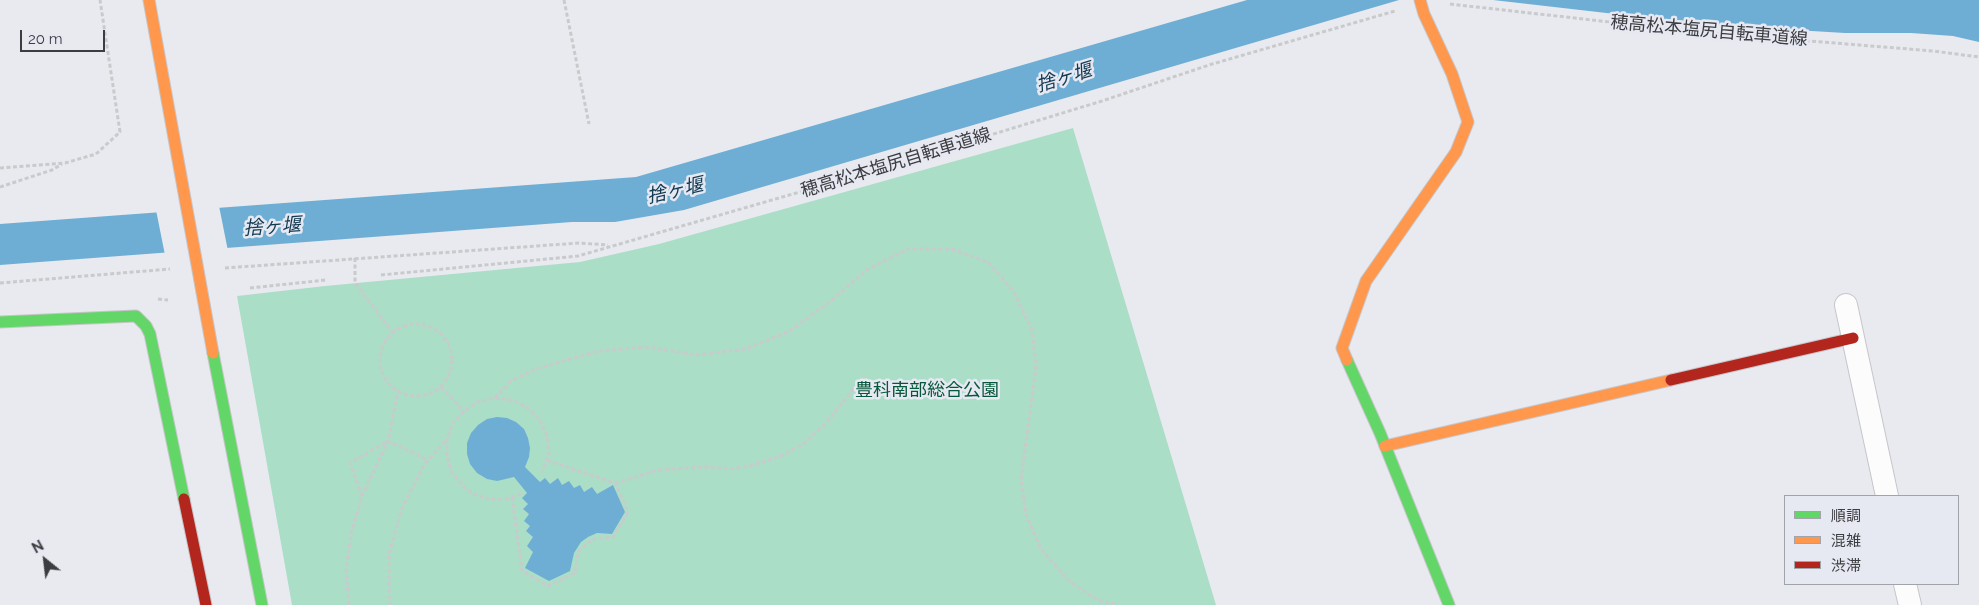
<!DOCTYPE html>
<html>
<head>
<meta charset="utf-8">
<style>
	body { margin:0 }
	#map { position:relative; width:1979px; height:605px; overflow:hidden; background:#e9eaef; font-family:Raleway,"Noto Sans JP",sans-serif }
	canvas { display:block }
	.legend { position:absolute; left:1784px; top:495px; width:175px; height:90px; box-sizing:border-box; background:#e6e8f2; border:1px solid #a2a4ab; margin:0; padding:6px 9px; list-style:none; font-size:15px; color:#3c3d40 }
	.legend li { display:flex; align-items:center; gap:10px; height:25px }
	.legend b { width:25px; border:1px solid #a2a4ab }
	.north { position:absolute; left:20px; top:535px; width:50px; height:50px; -webkit-text-stroke:4px #e6e8f2; paint-order:stroke; rotate:331deg; font-size:14px; font-weight:700; line-height:20px; text-align:center; color:#3c3d40 }
	.north::after { content:''; display:block; margin:auto; width:18px; height:22px; background:#3c3d40; clip-path:polygon(50% 0,100% 100%,50% 72%,0 100%) }
	.scale { position:absolute; left:20px; top:30px; width:85px; height:22px; box-sizing:border-box; border:2px solid #3c3d40; border-top:0; padding-left:6px; font-size:15px; line-height:18px; white-space:nowrap; color:#3c3d40; -webkit-text-stroke:4px #e6e8f2; paint-order:stroke }
</style>
</head>
<body>
<div id="map">
<canvas width="1979" height="605"></canvas>
<ul class="legend">
<li><b style="height:6px;background:#63d668"></b>順調</li>
<li><b style="height:6px;background:#ff974d"></b>混雑</li>
<li><b style="height:6px;background:#b3261e"></b>渋滞</li>
</ul>
<div class="north">N</div>
<div class="scale">20 m</div>
</div>
<script>
const c = document.querySelector('canvas').getContext('2d');
c.lineJoin = 'round';
function fill(path, color) {
  c.fillStyle = color;
  c.fill(path, 'evenodd');
}
function poly(rows) {
  const path = new Path2D();
  for (const r of rows) {
    if (r.length === 3) {
      path.moveTo(r[0] + r[2], r[1]);
      path.arc(r[0], r[1], r[2], 0, 2 * Math.PI);
      continue;
    }
    path.moveTo(r[0], r[1]);
    for (let i = 2; i < r.length; i += 2) path.lineTo(r[i], r[i + 1]);
  }
  return path;
}
function stroke(path, color, width, dash) {
  c.strokeStyle = color;
  c.lineWidth = width;
  c.lineCap = dash ? 'butt' : 'round';
  c.setLineDash(dash || []);
  c.stroke(path);
}
function drawText(font, color, halo, rows, align = 'center') {
  c.font = font + ' Raleway,"Noto Sans JP",sans-serif';
  c.lineWidth = 5;
  c.setLineDash([]);
  c.textBaseline = 'middle';
  c.strokeStyle = halo;
  c.fillStyle = color;
  for (const [text, x, y, turn = 0] of rows) {
    c.save();
    c.translate(x, y);
    c.rotate((+turn || 0) * Math.PI / 180);
    c.textAlign = isNaN(turn) ? turn : align;
    if (halo) c.strokeText(text, 0, 0);
    c.fillText(text, 0, 0);
    c.restore();
  }
}
const green = poly([
	[1073,128,1216,605,292,605,237,296,325,286,580,262,659,244]
]);
const water = poly([
	[1247,0,1399,0,684,210,615,222,572,222,0,265,0,224,636,177],
	[1493,0,1979,0,1979,42,1953,36,1911,33,1845,33,1711,25],
	[497,417,507,418,516,422,524,429,528,438,530,448,529,457,525,467,540,482,545,478,550,484,558,478,562,485,569,481,574,488,580,485,584,492,592,487,597,494,613,485,625,512,612,534,597,533,588,537,581,542,574,553,570,571,549,581,525,568,533,552,527,546,533,537,526,531,530,526,524,521,529,514,523,509,528,504,522,498,527,493,514,477,497,481,487,479,477,473,470,464,467,454,467,443,471,433,478,425,487,419]
]);
const pier = poly([
	[219,206,228,251,165,255,156,210]
]);
const path = poly([
	[564,0,589,124],
	[1450,4,1699,32,1933,51,1979,57],
	[0,168,65,163,96,154,120,132,100,0],
	[0,187,52,170,62,164],
	[355,258,355,283,393,333],
	[225,268,579,243,608,245],
	[381,275,578,256,862,174,1102,101,1209,65,1395,11],
	[0,283,170,269],
	[250,288,326,280],
	[158,299,168,300],
	[416,360,36],
	[441,387,464,411],
	[495,398,511,381,535,369,599,351,647,347,696,355,745,349,790,331,828,303,868,269,908,249,952,249,988,262,1014,292,1032,330,1036,367,1021,479,1026,515,1041,549,1068,580,1097,600,1118,605],
	[615,483,658,470,705,467,732,469,753,465,779,457,803,444,826,423,864,376],
	[521,494,506,499,489,499,473,494,461,484,451,471,447,455,447,439,453,423,464,411,478,402,495,398,513,400,528,408,540,420,547,436,549,453,542,472],
	[362,496,350,463,388,441,428,460],
	[512,497,522,571,548,586,575,573,578,552,592,539,613,537,628,512,615,483,546,460],
	[349,605,346,569,352,530,362,496,388,441,398,391],
	[391,605,389,600,389,554,402,508,424,465,447,439]
]);
const street = poly([
	[1846,305,1887,496],
	[1905,584,1910,605]
]);
const fast = poly([
	[0,322,136,316,146,326,150,334,184,499],
	[213,353,262,605],
	[1347,360,1380,433,1449,605]
]);
const slow = poly([
	[149,0,213,353],
	[1347,360,1342,348,1366,281,1456,152,1468,122,1452,74,1424,14,1420,0],
	[1385,446,1671,380]
]);
const jam = poly([
	[1671,380,1853,338],
	[184,499,206,605]
]);
const streetNames = [
	["穂高松本塩尻自転車道線",1709,31,5],
	["穂高松本塩尻自転車道線",896,163,-17]
];
const parkNames = [
	["豊科南部総合公園",927,391]
];
const waterNames = [
	["捨ヶ堰",1064,78,-17],
	["捨ヶ堰",675,191,-13],
	["捨ヶ堰",272,227,-4]
];
fill(green, '#abdec7');
fill(water, '#6eaed5');
fill(pier, '#e9eaef');
stroke(street, '#c6c6ca', 24);
stroke(fast, '#c6c6ca', 13);
stroke(slow, '#c6c6ca', 13);
stroke(jam, '#c6c6ca', 13);
stroke(path, '#c9cacc', 3, [4, 2.5]);
stroke(street, '#fcfcfd', 22);
stroke(fast, '#63d668', 11);
stroke(slow, '#ff974d', 11);
stroke(jam, '#b3261e', 11);
drawText('18px', '#3c3d40', '#e6e8f2', streetNames);
drawText('18px', '#055839', '#e6e8f2', parkNames);
drawText('italic 19px', '#123950', '#e6e8f2', waterNames);
</script>
</body>
</html>
